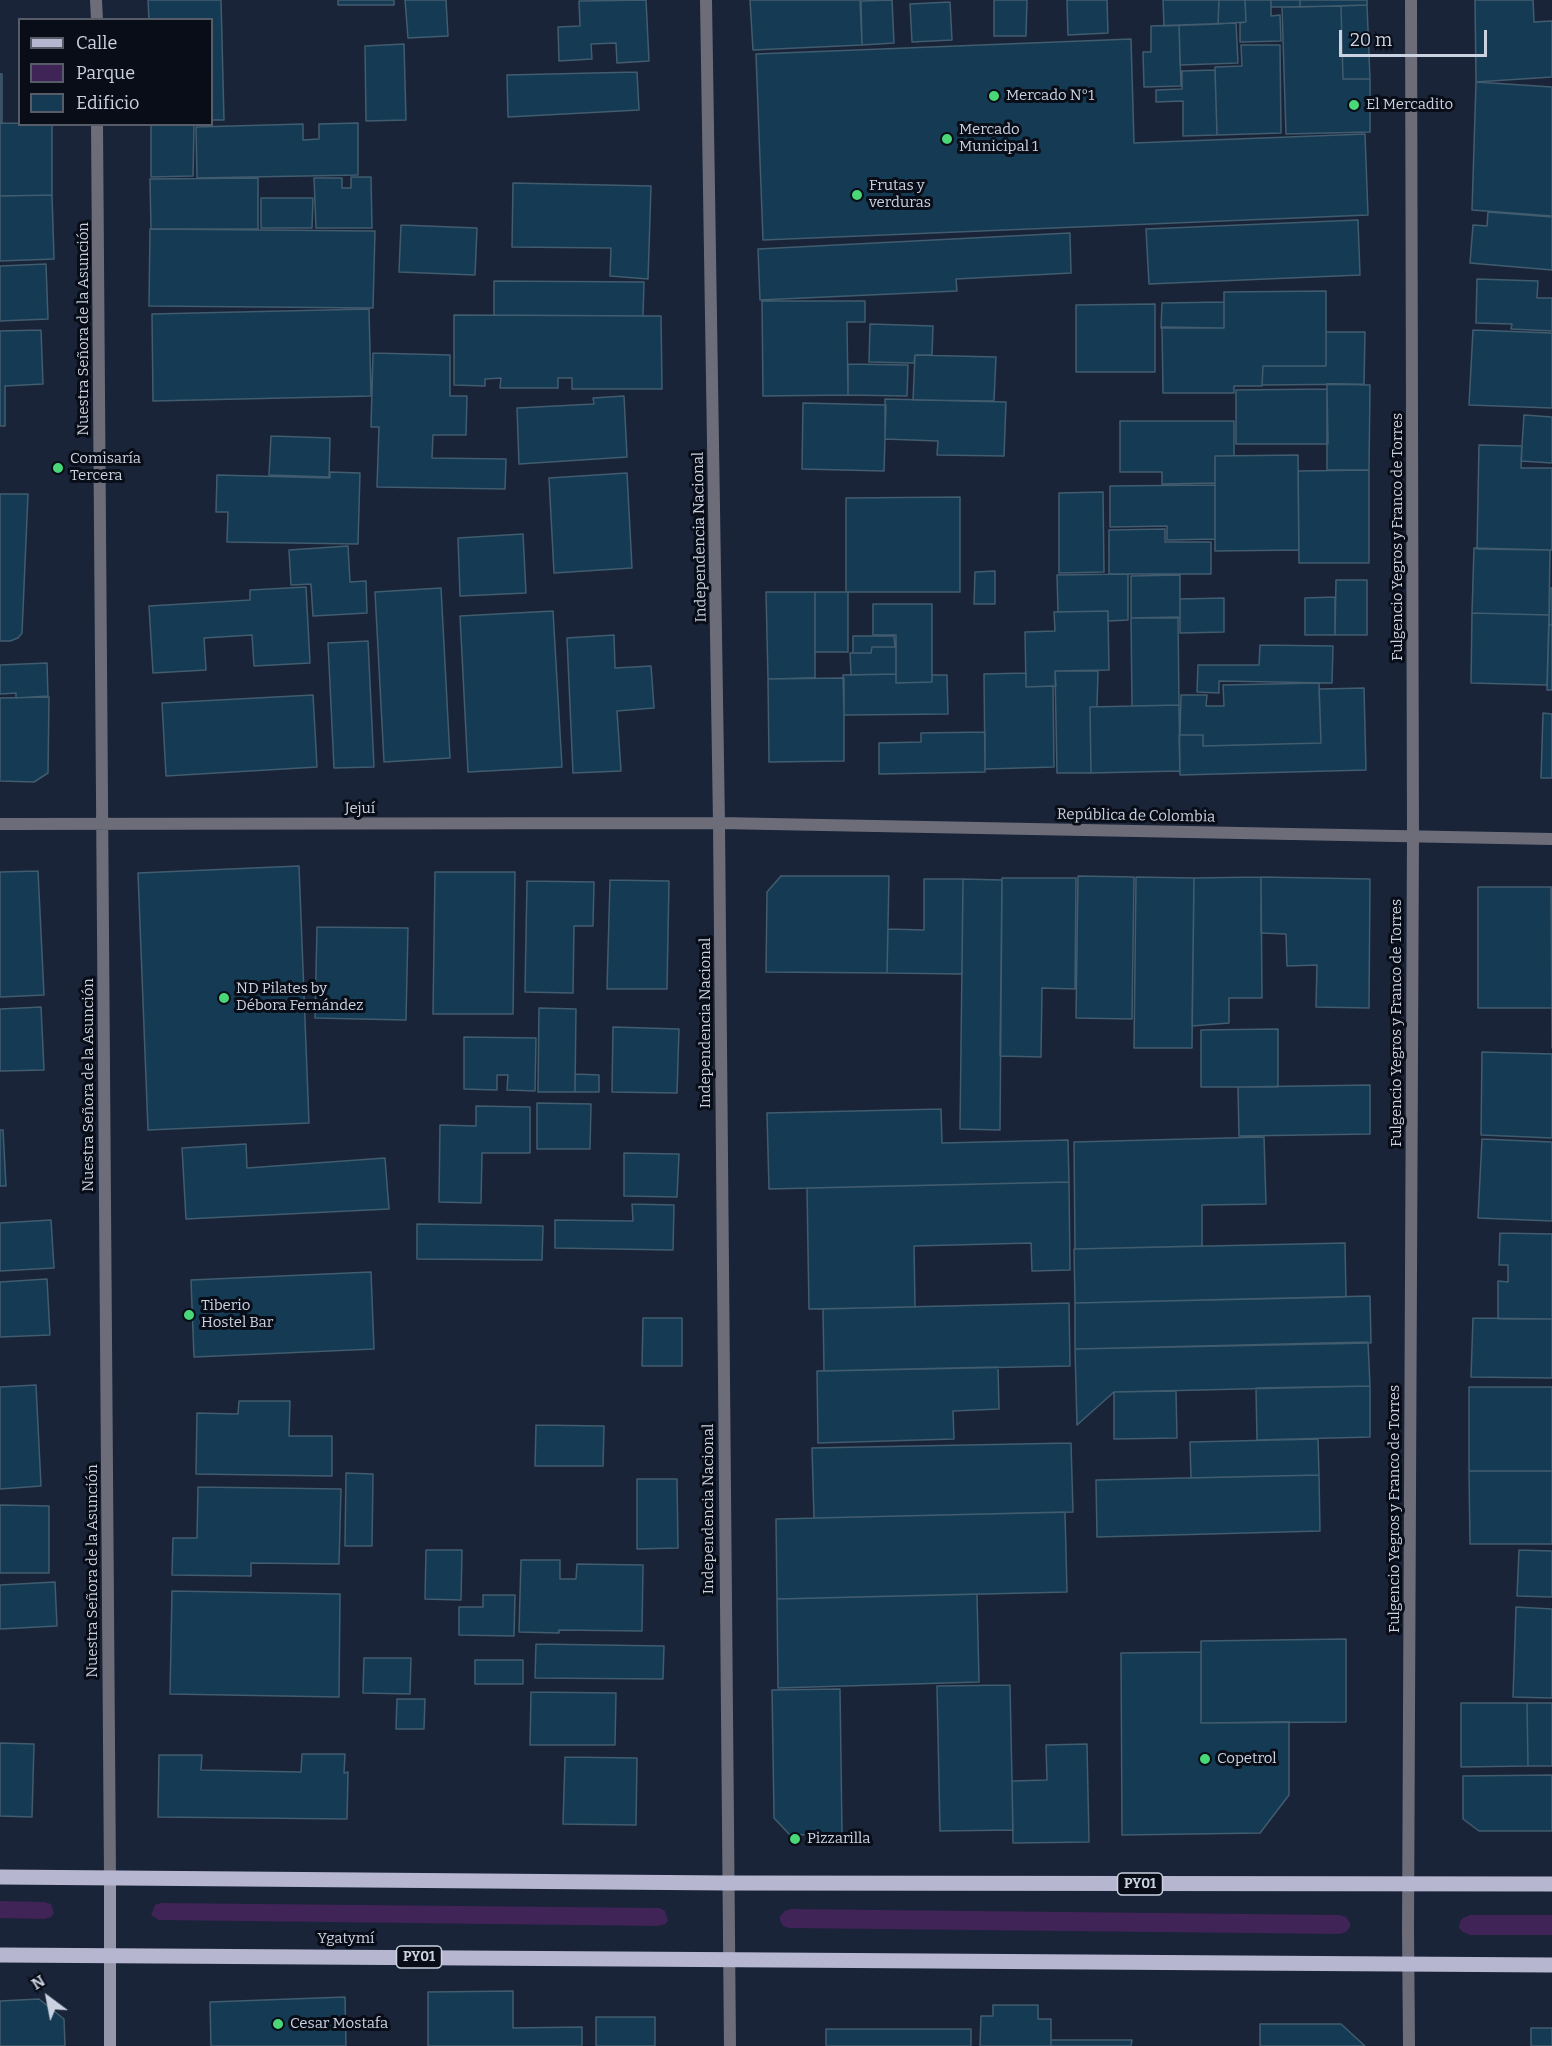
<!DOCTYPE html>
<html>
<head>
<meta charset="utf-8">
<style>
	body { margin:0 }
	#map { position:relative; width:1552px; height:2046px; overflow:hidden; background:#192439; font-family:Bitter,serif }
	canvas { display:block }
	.legend { position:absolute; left:18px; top:18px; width:195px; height:108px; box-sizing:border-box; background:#080d17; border:2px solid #565c68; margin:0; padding:8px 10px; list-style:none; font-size:18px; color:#cad2e1 }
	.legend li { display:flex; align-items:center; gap:12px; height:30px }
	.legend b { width:30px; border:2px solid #565c68 }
	.north { position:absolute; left:18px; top:1968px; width:60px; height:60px; -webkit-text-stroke:4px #080d17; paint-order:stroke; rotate:328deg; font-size:16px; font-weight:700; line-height:24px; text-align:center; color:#cad2e1 }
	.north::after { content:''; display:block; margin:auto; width:21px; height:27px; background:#cad2e1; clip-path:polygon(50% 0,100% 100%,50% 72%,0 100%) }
	.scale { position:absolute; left:1339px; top:30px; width:148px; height:27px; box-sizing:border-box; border:3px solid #cad2e1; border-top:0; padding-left:8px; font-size:18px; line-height:21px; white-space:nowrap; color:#cad2e1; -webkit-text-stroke:4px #080d17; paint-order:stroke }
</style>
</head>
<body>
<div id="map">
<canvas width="1552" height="2046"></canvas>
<ul class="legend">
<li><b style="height:8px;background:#b6b6d0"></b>Calle</li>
<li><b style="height:16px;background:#402357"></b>Parque</li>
<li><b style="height:16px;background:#143b53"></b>Edificio</li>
</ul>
<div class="north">N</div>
<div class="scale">20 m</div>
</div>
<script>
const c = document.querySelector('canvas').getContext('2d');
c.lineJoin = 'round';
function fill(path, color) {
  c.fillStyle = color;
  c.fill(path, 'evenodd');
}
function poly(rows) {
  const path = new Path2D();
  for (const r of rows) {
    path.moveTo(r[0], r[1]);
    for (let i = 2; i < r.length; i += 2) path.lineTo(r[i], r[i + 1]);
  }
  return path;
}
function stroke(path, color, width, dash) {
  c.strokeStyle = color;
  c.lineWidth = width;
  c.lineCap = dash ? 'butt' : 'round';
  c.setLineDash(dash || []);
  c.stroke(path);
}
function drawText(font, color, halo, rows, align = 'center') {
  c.font = font + ' Bitter,serif';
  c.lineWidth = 6;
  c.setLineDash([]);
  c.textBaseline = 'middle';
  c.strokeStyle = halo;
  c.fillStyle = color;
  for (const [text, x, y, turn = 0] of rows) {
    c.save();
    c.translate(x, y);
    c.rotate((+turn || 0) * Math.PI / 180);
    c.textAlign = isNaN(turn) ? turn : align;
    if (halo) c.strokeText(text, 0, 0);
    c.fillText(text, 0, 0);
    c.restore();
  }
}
const green = poly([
	[0,1901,44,1902,51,1904,54,1913,51,1917,44,1919,0,1918],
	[161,1903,660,1908,665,1911,668,1921,665,1924,658,1926,159,1920,151,1915,155,1905],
	[791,1909,1339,1915,1346,1917,1350,1923,1350,1927,1346,1932,1339,1934,789,1928,783,1926,780,1920,780,1916,785,1911],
	[1470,1915,1552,1915,1552,1935,1470,1935,1463,1932,1459,1928,1460,1922,1463,1918]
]);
const building = poly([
	[148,0,221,0,224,120,212,120,212,20,149,20,148,0],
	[338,0,394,0,394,5,338,5,338,0],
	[405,0,446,0,448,36,408,38,405,0],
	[646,0,649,61,617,63,616,43,591,44,592,59,559,61,558,27,580,26,579,1,646,0],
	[750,0,860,0,862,45,753,50,750,0],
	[892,0,894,43,862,45,861,1,892,0],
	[994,0,1027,0,1026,36,994,36,994,0],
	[1067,0,1107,0,1108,33,1068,35,1067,0],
	[1163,0,1219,0,1218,24,1164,26,1163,0],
	[1219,0,1245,0,1246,22,1218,24,1219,0],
	[1245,0,1271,0,1271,16,1280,15,1281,41,1240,42,1240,23,1246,22,1245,0],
	[1271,0,1300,0,1300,7,1271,7,1271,0],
	[1300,0,1367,0,1367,5,1300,7,1300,0],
	[1475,0,1533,0,1534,22,1552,21,1552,77,1476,82,1475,0],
	[950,2,952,40,912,42,910,4,950,2],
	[1367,5,1370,79,1343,79,1341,6,1367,5],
	[1341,6,1343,79,1370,79,1370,132,1286,134,1282,7,1341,6],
	[1236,23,1238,63,1180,65,1179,25,1236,23],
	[1179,25,1181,86,1144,87,1143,52,1151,52,1151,26,1179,25],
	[1131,39,1134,143,1365,134,1368,215,763,240,756,54,1131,39],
	[404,44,406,120,366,121,365,46,404,44],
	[1241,45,1280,45,1281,133,1217,135,1215,67,1242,66,1241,45],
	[1215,70,1217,135,1183,136,1183,101,1156,102,1156,90,1182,89,1182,71,1215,70],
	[637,72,639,110,508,117,507,75,637,72],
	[0,74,2,74,2,123,0,123,0,74],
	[1476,82,1552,87,1552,216,1472,210,1476,82],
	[0,123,52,124,52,195,0,196,0,123],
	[358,123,358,175,197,178,196,127,303,124,303,140,319,139,319,124,358,123],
	[151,124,194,124,193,176,151,177,151,124],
	[351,177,371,177,372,228,316,228,314,178,342,178,342,188,351,188,351,177],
	[258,178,258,229,151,229,150,179,258,178],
	[513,183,651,186,648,279,610,276,611,248,512,247,513,183],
	[52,195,54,259,0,261,0,196,52,195],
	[261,198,313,198,312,228,261,228,261,198],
	[1488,212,1552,217,1552,270,1470,263,1473,225,1487,226,1488,212],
	[1358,220,1360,275,1149,284,1146,229,1358,220],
	[401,225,477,228,475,275,399,272,401,225],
	[150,229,375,231,373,308,149,306,150,229],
	[1070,233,1071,273,956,279,957,291,760,300,758,249,1070,233],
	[46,264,48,319,0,321,0,266,46,264],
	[1477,279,1538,281,1537,298,1552,298,1552,331,1511,329,1512,324,1476,323,1477,279],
	[494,281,644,282,643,316,494,315,494,281],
	[1326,291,1326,366,1263,366,1262,386,1234,386,1234,393,1163,393,1162,327,1224,328,1224,292,1326,291],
	[762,301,865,301,865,322,847,322,848,395,763,396,762,301],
	[1224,302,1224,328,1161,328,1162,303,1224,302],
	[1155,304,1155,372,1076,372,1076,305,1155,304],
	[369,309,371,396,153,401,152,314,369,309],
	[454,315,661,316,662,389,572,389,572,378,558,378,558,388,500,388,501,378,485,379,485,386,454,385,454,315],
	[870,324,933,326,932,355,915,355,914,363,869,362,870,324],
	[41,330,43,384,5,386,5,426,0,426,0,331,41,330],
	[1473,330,1552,333,1552,408,1469,405,1473,330],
	[1326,332,1365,332,1364,384,1262,385,1263,366,1326,366,1326,332],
	[373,353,450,355,450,396,467,396,466,435,433,435,432,458,506,459,505,489,377,487,379,427,371,427,373,353],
	[915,355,996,357,994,401,913,400,915,355],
	[848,364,908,365,907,396,848,395,848,364],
	[1327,384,1370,385,1369,470,1327,470,1327,384],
	[1327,389,1328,444,1236,444,1236,390,1327,389],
	[624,396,627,457,519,464,517,408,594,404,593,398,624,396],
	[885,399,1006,402,1004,456,937,455,938,441,885,439,885,399],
	[803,403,886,405,884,471,802,469,803,403],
	[1524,415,1552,417,1552,463,1521,461,1524,415],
	[1120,421,1234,421,1234,456,1215,456,1215,483,1162,484,1162,472,1120,472,1120,421],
	[271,436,330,438,329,477,269,475,271,436],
	[1479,445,1522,446,1521,468,1552,468,1552,550,1477,549,1479,445],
	[1298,455,1299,550,1215,551,1215,456,1298,455],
	[1369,470,1369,563,1299,563,1298,471,1369,470],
	[330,472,360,473,358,544,227,542,228,512,216,512,217,475,330,478,330,472],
	[627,473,632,568,554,573,549,478,627,473],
	[1215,485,1215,539,1167,540,1167,526,1110,527,1110,486,1215,485],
	[1103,492,1104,572,1059,573,1059,493,1103,492],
	[0,494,28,494,22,633,18,638,10,641,0,641,0,494],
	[960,497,960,592,846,592,846,498,960,497],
	[1165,529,1165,542,1211,542,1211,574,1109,574,1109,530,1165,529],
	[523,534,526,593,460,596,458,538,523,534],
	[348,546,350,582,366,581,367,613,313,616,311,584,291,585,289,550,348,546],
	[1474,548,1550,550,1549,615,1472,613,1474,548],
	[995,571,995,604,974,604,975,572,995,571],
	[1128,574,1128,620,1108,621,1108,611,1058,612,1057,575,1128,574],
	[1180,575,1180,618,1131,618,1131,576,1180,575],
	[1336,580,1367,580,1367,635,1335,635,1336,580],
	[306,587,310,663,254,666,252,635,204,638,206,670,153,673,149,606,250,600,250,590,306,587],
	[441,588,450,758,384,762,375,592,441,588],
	[1550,588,1552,588,1552,625,1549,625,1550,588],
	[766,592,815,592,815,678,768,679,766,592],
	[815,592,848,592,848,652,815,652,815,592],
	[1335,597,1335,635,1305,635,1305,598,1335,597],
	[1224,598,1224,632,1180,633,1180,599,1224,598],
	[873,604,932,604,932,682,896,683,896,635,873,635,873,604],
	[553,611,562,767,468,772,460,616,553,611],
	[1108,611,1109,670,1055,671,1056,686,1026,687,1025,632,1055,631,1054,612,1108,611],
	[1472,613,1549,615,1547,685,1471,683,1472,613],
	[1178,617,1179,705,1132,706,1131,618,1178,617],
	[1549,625,1552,625,1552,690,1547,690,1549,625],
	[614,635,615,668,651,666,654,708,617,711,621,771,573,773,567,638,614,635],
	[853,636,894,636,895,647,872,647,871,653,853,653,853,636],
	[368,641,374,767,334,768,328,643,368,641],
	[1260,645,1333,646,1332,683,1219,681,1219,693,1197,692,1198,665,1259,665,1260,645],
	[872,647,896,647,896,674,851,675,850,653,871,653,872,647],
	[47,663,48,696,16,698,16,693,0,694,0,665,47,663],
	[1055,671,1098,671,1097,707,1090,707,1091,773,1057,773,1055,671],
	[1026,673,1026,687,1053,686,1054,767,985,769,984,674,1026,673],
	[896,674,896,683,932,682,932,675,947,675,948,714,844,715,843,675,896,674],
	[844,678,844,761,769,762,768,679,844,678],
	[1319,683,1321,743,1203,746,1203,735,1180,735,1181,695,1207,695,1206,706,1224,706,1223,685,1319,683],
	[1364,688,1366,770,1180,775,1179,735,1203,735,1203,746,1321,743,1319,689,1364,688],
	[313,695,317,767,166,776,162,703,313,695],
	[49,697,48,773,34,782,0,781,0,698,49,697],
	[1179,705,1180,771,1091,773,1090,707,1179,705],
	[1543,713,1552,714,1552,778,1541,778,1543,713],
	[985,732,985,772,879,774,879,743,921,742,921,733,985,732],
	[299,866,309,1123,148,1130,138,873,299,866],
	[38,871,44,995,0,997,0,872,38,871],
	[435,872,515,872,513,1014,433,1014,435,872],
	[781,876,889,876,887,973,766,972,767,892,781,876],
	[1078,876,1134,877,1132,1019,1076,1018,1078,876],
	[1136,877,1194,878,1192,1048,1134,1048,1136,877],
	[1261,877,1370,879,1369,1008,1316,1007,1317,965,1287,966,1286,934,1261,933,1261,877],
	[1261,877,1262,998,1229,998,1229,1023,1192,1026,1194,878,1261,877],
	[1002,878,1076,878,1075,989,1042,988,1041,1057,1000,1056,1002,878],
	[924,879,963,879,962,974,887,973,888,929,924,930,924,879],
	[963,879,1002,880,1000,1130,960,1129,963,879],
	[610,880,669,881,667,989,607,989,610,880],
	[527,881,594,882,593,926,574,926,573,993,525,992,527,881],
	[1478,887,1551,887,1552,1008,1478,1008,1478,887],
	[1551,887,1552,887,1552,1048,1551,887],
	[317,927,408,928,406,1020,315,1018,317,927],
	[41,1007,44,1070,0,1071,0,1009,41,1007],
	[539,1008,576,1009,575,1092,538,1092,539,1008],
	[613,1027,679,1029,677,1093,612,1092,613,1027],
	[1278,1029,1278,1087,1201,1087,1201,1030,1278,1029],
	[464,1037,536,1038,535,1091,507,1090,508,1075,497,1075,497,1090,464,1089,464,1037],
	[1482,1052,1552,1054,1552,1138,1481,1135,1482,1052],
	[575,1074,599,1075,599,1092,575,1092,575,1074],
	[1370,1085,1370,1134,1239,1136,1238,1087,1370,1085],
	[537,1103,591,1104,590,1149,537,1149,537,1103],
	[476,1106,530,1107,530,1153,482,1153,481,1203,439,1202,440,1125,476,1126,476,1106],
	[941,1109,942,1143,1068,1140,1069,1182,769,1189,767,1113,941,1109],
	[0,1130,3,1130,6,1186,0,1186,0,1130],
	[1264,1137,1266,1204,1202,1205,1202,1246,1075,1249,1074,1142,1264,1137],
	[1482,1139,1552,1142,1552,1221,1478,1218,1482,1139],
	[246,1144,247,1168,385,1158,389,1209,186,1219,182,1148,246,1144],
	[624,1153,679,1154,677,1197,624,1196,624,1153],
	[1069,1182,1070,1270,1032,1271,1031,1243,914,1246,915,1307,809,1309,807,1188,1069,1182],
	[632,1204,674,1205,673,1250,555,1248,555,1220,633,1221,632,1204],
	[51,1220,54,1268,0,1271,0,1223,51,1220],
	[417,1224,543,1226,542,1260,417,1259,417,1224],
	[1500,1233,1552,1234,1552,1319,1498,1319,1498,1281,1508,1282,1508,1265,1499,1265,1500,1233],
	[1345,1243,1346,1297,1075,1303,1074,1249,1345,1243],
	[371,1272,374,1349,194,1357,191,1280,371,1272],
	[47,1279,50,1335,0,1337,0,1282,47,1279],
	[1370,1296,1371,1343,1075,1349,1075,1303,1370,1296],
	[1069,1303,1070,1366,824,1371,823,1309,1069,1303],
	[643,1318,682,1318,682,1366,642,1366,643,1318],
	[1473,1318,1552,1319,1552,1378,1471,1377,1473,1318],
	[1368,1342,1370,1386,1114,1392,1077,1425,1075,1349,1368,1342],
	[998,1367,999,1409,953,1411,954,1439,818,1443,817,1371,998,1367],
	[36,1385,41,1486,0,1489,0,1387,36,1385],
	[1370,1386,1370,1437,1257,1440,1256,1388,1370,1386],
	[1469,1387,1552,1387,1552,1471,1469,1471,1469,1387],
	[1176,1391,1177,1438,1114,1439,1114,1392,1176,1391],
	[239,1401,290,1401,289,1436,332,1436,332,1476,196,1474,197,1413,238,1414,239,1401],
	[536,1425,604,1426,603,1466,535,1466,536,1425],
	[1318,1439,1319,1475,1191,1478,1190,1442,1318,1439],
	[1071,1443,1073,1512,814,1518,812,1448,1071,1443],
	[1469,1471,1552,1471,1552,1544,1470,1544,1469,1471],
	[346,1473,373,1474,372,1546,345,1546,346,1473],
	[1319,1475,1320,1531,1097,1537,1096,1480,1319,1475],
	[637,1479,677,1479,678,1548,637,1549,637,1479],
	[198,1487,341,1489,339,1564,251,1563,251,1576,172,1575,173,1538,197,1538,198,1487],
	[0,1505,49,1506,49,1573,0,1573,0,1505],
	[1065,1512,1067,1592,777,1599,776,1519,1065,1512],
	[426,1550,462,1550,461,1600,425,1599,426,1550],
	[1519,1550,1552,1551,1552,1597,1517,1596,1519,1550],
	[521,1560,560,1560,560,1579,576,1579,577,1564,643,1565,642,1631,559,1630,559,1633,519,1632,521,1560],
	[55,1582,57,1626,0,1629,0,1585,55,1582],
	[172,1591,340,1594,339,1697,170,1694,172,1591],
	[977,1594,979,1682,778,1688,777,1599,977,1594],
	[483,1595,515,1595,514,1636,459,1635,459,1607,483,1607,483,1595],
	[1516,1607,1552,1609,1552,1698,1513,1697,1516,1607],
	[1346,1639,1346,1722,1201,1723,1201,1641,1346,1639],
	[536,1644,664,1646,663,1679,535,1678,536,1644],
	[1201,1652,1201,1723,1289,1722,1289,1795,1260,1833,1122,1835,1121,1653,1201,1652],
	[364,1658,411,1658,410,1694,363,1693,364,1658],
	[475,1660,523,1660,523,1684,475,1684,475,1660],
	[1010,1685,1013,1830,940,1831,937,1686,1010,1685],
	[840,1689,842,1834,790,1835,774,1818,772,1690,840,1689],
	[531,1692,616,1693,615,1745,530,1745,531,1692],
	[397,1699,425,1699,424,1729,396,1729,397,1699],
	[1461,1703,1527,1703,1528,1766,1461,1767,1461,1703],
	[1527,1703,1552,1703,1552,1766,1528,1766,1527,1703],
	[0,1743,34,1744,32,1817,0,1816,0,1743],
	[1087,1744,1089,1842,1013,1843,1012,1781,1047,1780,1046,1745,1087,1744],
	[302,1754,345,1754,344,1773,348,1772,347,1819,158,1817,159,1755,202,1755,201,1770,301,1772,302,1754],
	[565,1757,637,1758,636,1825,563,1824,565,1757],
	[1552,1775,1552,1831,1479,1831,1463,1819,1463,1776,1552,1775],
	[513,1991,513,2028,582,2027,582,2046,428,2046,428,1992,513,1991],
	[345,1997,346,2046,211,2046,210,2002,345,1997],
	[39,1999,64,2019,65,2046,0,2046,0,2001,39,1999],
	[993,2005,1038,2005,1038,2019,1051,2019,1051,2046,980,2046,981,2016,993,2016,993,2005],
	[596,2017,655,2017,655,2046,596,2046,596,2017],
	[1260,2024,1341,2024,1365,2046,1260,2046,1260,2024],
	[1531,2028,1552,2028,1552,2046,1531,2046,1531,2028],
	[826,2029,971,2029,971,2046,826,2046,826,2029],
	[1051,2040,1132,2040,1131,2046,1051,2046,1051,2040]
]);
const street = poly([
	[96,0,97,20],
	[706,0,719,823,730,2046],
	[97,124,110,1877],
	[0,824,719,823,1552,839],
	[1409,2046,1408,1929,1413,836,1411,0]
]);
const secondary = poly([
	[110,1877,110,2046]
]);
const primary = poly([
	[0,1877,727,1883,1552,1884],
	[0,1955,1552,1965]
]);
const markers = [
	[994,96,6,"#49d778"],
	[1354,105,6,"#49d778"],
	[947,139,6,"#49d778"],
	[857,195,6,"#49d778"],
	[58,468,6,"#49d778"],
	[224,998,6,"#49d778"],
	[189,1315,6,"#49d778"],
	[1205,1759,6,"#49d778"],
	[795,1839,6,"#49d778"],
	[278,2024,6,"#49d778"]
];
const shields = [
	[1140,1884,45],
	[419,1957,45]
];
const shieldNames = [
	["PY01",1140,1884],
	["PY01",419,1957]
];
const poiNames = [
	["Mercado N°1",1006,96],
	["El Mercadito",1366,105],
	["Mercado",959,130],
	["Municipal 1",959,147],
	["Frutas y",869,186],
	["verduras",869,203],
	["Comisaría",70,459],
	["Tercera",70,476],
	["ND Pilates by",236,989],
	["Débora Fernández",236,1006],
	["Tiberio",201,1306],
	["Hostel Bar",201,1323],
	["Copetrol",1217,1759],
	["Pizzarilla",807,1839],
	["Cesar Mostafa",290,2024]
];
const streetNames = [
	["Nuestra Señora de la Asunción",84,329,-90],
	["Independencia Nacional",700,537,-91],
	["Fulgencio Yegros y Franco de Torres",1398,537,-90],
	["Jejuí",360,809],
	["República de Colombia",1136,816,1],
	["Independencia Nacional",706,1023,-90],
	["Fulgencio Yegros y Franco de Torres",1397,1023,-90],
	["Nuestra Señora de la Asunción",89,1085,-90],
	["Independencia Nacional",709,1509,-90],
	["Fulgencio Yegros y Franco de Torres",1395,1509,-90],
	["Nuestra Señora de la Asunción",93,1571,-90],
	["Ygatymí",346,1939]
];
fill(green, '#402357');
fill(building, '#143b53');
stroke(building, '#425c6f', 1.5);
stroke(street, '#6d6d79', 12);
stroke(secondary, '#9696aa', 12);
stroke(primary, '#b6b6d0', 15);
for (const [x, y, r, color] of markers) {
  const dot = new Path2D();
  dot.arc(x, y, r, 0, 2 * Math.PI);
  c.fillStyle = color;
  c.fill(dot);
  stroke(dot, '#080d17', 2);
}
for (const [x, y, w] of shields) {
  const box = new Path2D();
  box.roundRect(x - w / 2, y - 11, w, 22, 4.5);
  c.fillStyle = '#080d17';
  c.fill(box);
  stroke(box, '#cad2e1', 1.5);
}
drawText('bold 14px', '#cad2e1', null, shieldNames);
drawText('15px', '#cad2e1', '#080d17', poiNames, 'left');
drawText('15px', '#cad2e1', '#080d17', streetNames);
</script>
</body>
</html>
